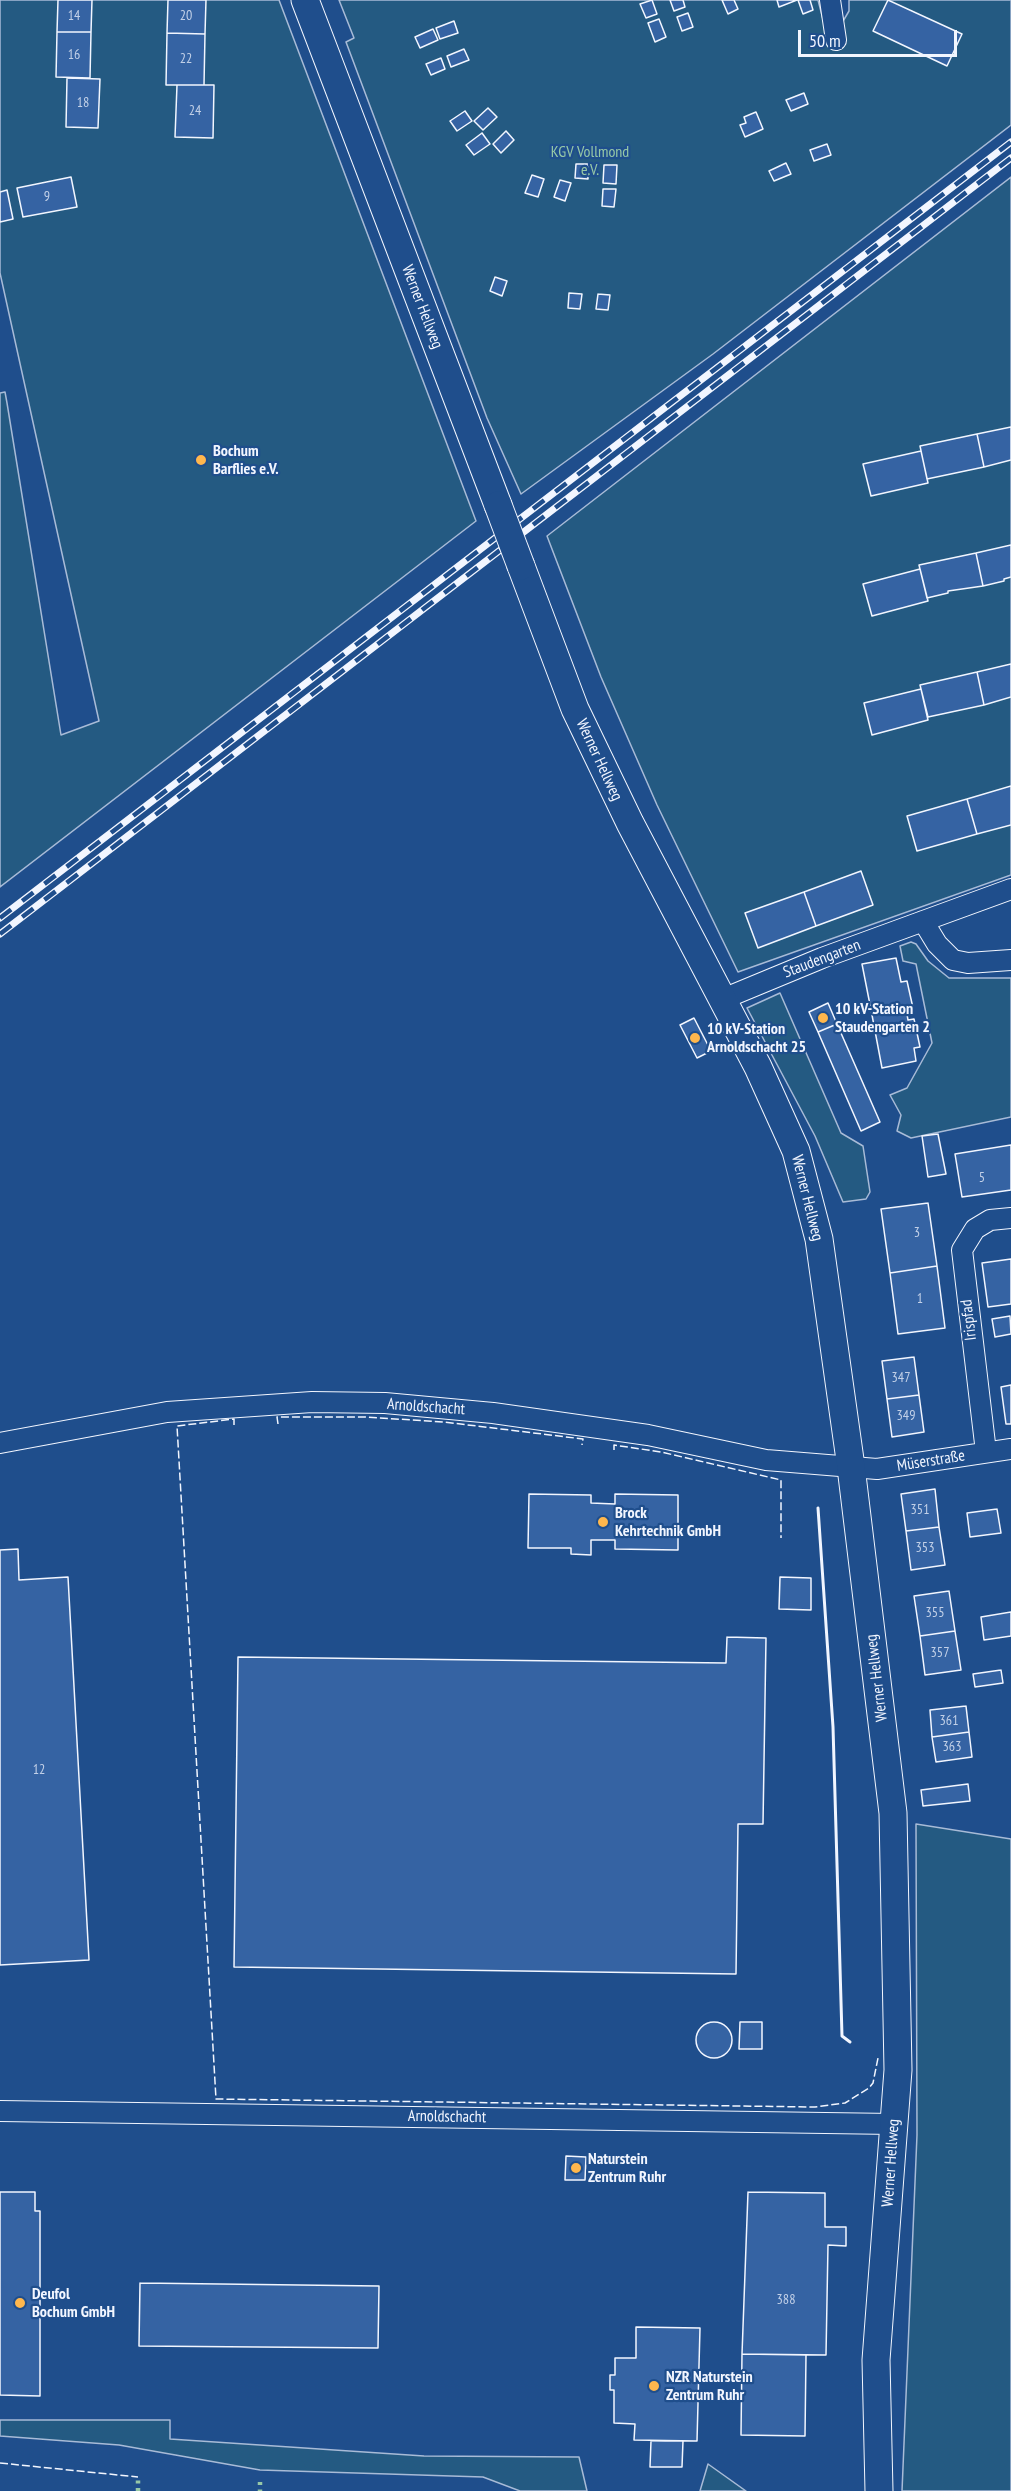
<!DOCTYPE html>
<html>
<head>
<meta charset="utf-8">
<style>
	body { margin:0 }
	#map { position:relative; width:1011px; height:2491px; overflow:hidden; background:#1f4e8c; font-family:"PT Sans Narrow",sans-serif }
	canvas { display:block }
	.scale { position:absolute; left:798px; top:30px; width:159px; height:27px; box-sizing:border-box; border:3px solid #f2f6ff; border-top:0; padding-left:8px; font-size:18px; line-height:21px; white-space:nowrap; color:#f2f6ff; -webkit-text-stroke:4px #1f4e8c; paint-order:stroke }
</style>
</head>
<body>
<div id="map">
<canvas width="1011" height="2491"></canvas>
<div class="scale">50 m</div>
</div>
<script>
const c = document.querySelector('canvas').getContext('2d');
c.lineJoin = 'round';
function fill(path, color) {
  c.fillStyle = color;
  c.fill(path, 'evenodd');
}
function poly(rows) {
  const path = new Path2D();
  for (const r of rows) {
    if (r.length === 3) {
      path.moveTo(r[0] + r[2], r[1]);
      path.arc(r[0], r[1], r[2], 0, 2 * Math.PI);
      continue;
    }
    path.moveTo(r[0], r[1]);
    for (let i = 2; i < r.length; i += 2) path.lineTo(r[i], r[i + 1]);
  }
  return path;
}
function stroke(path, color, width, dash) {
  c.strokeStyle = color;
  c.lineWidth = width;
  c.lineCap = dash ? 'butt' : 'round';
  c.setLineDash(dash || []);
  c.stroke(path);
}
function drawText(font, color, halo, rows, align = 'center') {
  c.font = font + ' "PT Sans Narrow",sans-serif';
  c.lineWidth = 4.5;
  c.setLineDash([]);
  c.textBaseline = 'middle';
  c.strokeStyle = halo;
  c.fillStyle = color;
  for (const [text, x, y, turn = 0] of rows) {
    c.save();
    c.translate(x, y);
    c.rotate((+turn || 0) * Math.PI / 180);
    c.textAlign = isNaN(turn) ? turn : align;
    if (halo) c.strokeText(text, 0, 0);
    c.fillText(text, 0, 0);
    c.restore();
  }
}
const green = poly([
	[0,0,279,0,476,521,0,887,0,393,5,392,7,403,61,735,99,721,0,273,0,0],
	[339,0,818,0,828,39,832,40,849,11,849,0,1011,0,1011,125,713,354,521,494,487,418,346,42,354,38,339,0],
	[1011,177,1011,875,738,972,657,805,601,677,547,536,1011,177],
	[911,942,916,944,928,961,949,978,1011,978,1011,1117,911,1138,897,1131,901,1115,890,1095,907,1088,932,1043,916,964,903,961,900,946,911,942],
	[780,993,841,1133,863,1146,870,1192,866,1199,843,1202,815,1136,747,1008,780,993],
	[916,1824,1011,1839,1011,2491,902,2491,917,2135,916,1824],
	[170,2420,170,2439,424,2456,579,2457,587,2491,520,2491,483,2477,260,2470,119,2445,0,2436,0,2420,170,2420],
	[708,2464,746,2491,700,2491,708,2464]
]);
const building = poly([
	[58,0,92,0,91,32,57,32,58,0],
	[168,0,206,0,205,34,167,33,168,0],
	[652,0,657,14,646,18,640,4,652,0],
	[670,0,683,0,685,7,674,11,670,0],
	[722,0,734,0,738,9,728,14,722,0],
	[777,0,797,0,779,7,777,0],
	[798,0,810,0,813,10,803,14,798,0],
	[888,0,962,34,947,66,873,31,888,0],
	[688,13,693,27,682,31,677,17,688,13],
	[659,19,666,37,655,42,648,23,659,19],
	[454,21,458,33,440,39,436,28,454,21],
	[433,29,438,40,420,48,415,37,433,29],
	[57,32,91,32,90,78,56,77,57,32],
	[167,33,205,34,204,85,166,85,167,33],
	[464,49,469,60,451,67,447,56,464,49],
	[441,58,445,69,431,75,426,64,441,58],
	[67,78,100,79,98,128,66,127,67,78],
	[177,85,214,85,213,138,175,137,177,85],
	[804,93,808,104,791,111,786,100,804,93],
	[488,108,497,117,483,130,474,121,488,108],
	[465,111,472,121,457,131,450,121,465,111],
	[756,112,763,129,745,137,740,125,746,123,744,117,756,112],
	[506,131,514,140,501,153,493,144,506,131],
	[482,133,490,144,474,155,466,145,482,133],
	[827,144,831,155,814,161,810,150,827,144],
	[786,163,791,174,774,181,769,171,786,163],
	[576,164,588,164,588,179,575,178,576,164],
	[604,165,617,165,616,184,603,183,604,165],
	[532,175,544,179,538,197,525,193,532,175],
	[71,177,77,207,23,217,17,188,71,177],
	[560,180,571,183,565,201,554,197,560,180],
	[603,189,616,189,614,207,602,206,603,189],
	[7,190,13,219,0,222,0,192,7,190],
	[495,277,507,281,502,296,490,291,495,277],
	[569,293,582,294,580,309,568,308,569,293],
	[598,294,610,295,608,310,596,309,598,294],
	[1011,427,1011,460,984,467,977,434,1011,427],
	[977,434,984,467,927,479,920,446,977,434],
	[921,451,928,483,871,496,863,464,921,451],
	[1011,545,1011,577,1004,579,1004,581,983,586,976,553,1011,545],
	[976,553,983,586,948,591,948,593,927,598,919,565,976,553],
	[920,569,928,601,872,616,863,584,920,569],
	[1011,664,1011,697,984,705,977,672,1011,664],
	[977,672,984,705,928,717,920,685,977,672],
	[921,689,928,720,872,735,864,703,921,689],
	[1011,786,1011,825,977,834,967,799,1011,786],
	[967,799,977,834,917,851,907,816,967,799],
	[861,871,873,905,816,926,804,892,861,871],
	[804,892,816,926,758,948,745,913,804,892],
	[896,958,901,982,907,981,913,1008,872,1015,862,964,896,958],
	[828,1003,837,1024,818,1032,809,1012,828,1003],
	[906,1009,908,1020,914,1019,920,1047,914,1048,916,1061,882,1068,872,1015,906,1009],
	[694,1018,711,1051,697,1058,680,1025,694,1018],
	[837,1024,880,1122,861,1131,818,1032,837,1024],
	[938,1134,946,1174,928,1177,922,1136,938,1134],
	[1011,1145,1011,1190,962,1197,955,1154,1011,1145],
	[928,1203,937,1266,890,1273,881,1209,928,1203],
	[1011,1259,1011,1304,988,1307,982,1263,1011,1259],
	[937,1266,945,1328,898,1334,890,1273,937,1266],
	[1010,1316,1011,1334,995,1337,992,1319,1010,1316],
	[914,1357,919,1395,887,1399,882,1361,914,1357],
	[1011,1385,1011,1424,1006,1424,1001,1387,1011,1385],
	[919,1395,924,1432,892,1437,887,1399,919,1395],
	[935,1489,939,1527,906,1531,901,1494,935,1489],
	[529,1494,591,1495,591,1503,615,1504,615,1494,678,1495,678,1550,615,1549,615,1540,591,1540,591,1555,571,1554,571,1548,528,1548,529,1494],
	[997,1509,1001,1533,970,1537,967,1513,997,1509],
	[939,1527,945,1565,911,1570,906,1531,939,1527],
	[18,1549,19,1580,68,1577,89,1960,0,1965,0,1550,18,1549],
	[780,1577,811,1578,811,1610,779,1609,780,1577],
	[949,1591,955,1631,920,1636,914,1596,949,1591],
	[1011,1612,1011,1636,984,1640,981,1617,1011,1612],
	[955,1631,961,1670,925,1675,920,1636,955,1631],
	[727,1637,766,1638,763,1824,738,1824,736,1974,234,1967,238,1657,726,1663,727,1637],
	[1001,1670,1003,1683,975,1687,973,1674,1001,1670],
	[966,1706,969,1732,932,1737,930,1710,966,1706],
	[969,1732,972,1757,936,1762,932,1737,969,1732],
	[968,1784,970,1801,923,1806,921,1790,968,1784],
	[714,2040,18],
	[740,2022,762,2022,762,2049,739,2049,740,2022],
	[566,2156,586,2157,585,2180,565,2180,566,2156],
	[0,2192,35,2192,35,2211,40,2211,40,2396,0,2395,0,2192],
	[748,2192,825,2193,825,2227,846,2227,846,2246,828,2245,826,2355,742,2354,748,2192],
	[140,2283,379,2286,378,2348,139,2346,140,2283],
	[636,2327,700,2328,697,2441,634,2440,635,2424,614,2423,614,2390,610,2390,610,2375,615,2375,615,2358,636,2358,636,2327],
	[742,2354,806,2355,805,2436,741,2435,742,2354],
	[651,2441,683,2441,682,2467,650,2467,651,2441]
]);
const street = poly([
	[830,0,836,40],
	[923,921,937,944,953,960,968,963,1011,960],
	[723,999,822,958,1011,889],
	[0,1443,167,1412,312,1402,385,1403,493,1413,648,1435,766,1460,877,1469,1011,1449],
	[986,1452,962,1250,975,1229,990,1220,1011,1218],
	[0,2111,894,2124]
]);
const secondary = poly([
	[305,0,498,505],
	[521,566,575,709,630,823,758,1067,796,1151,819,1239,851,1467,893,1813,898,2070,876,2360,879,2491]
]);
const rail = poly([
	[0,918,1011,142],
	[0,934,1011,158]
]);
const secondaryBridge = poly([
	[498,505,521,566]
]);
const hedge = poly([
	[260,2482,260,2491],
	[138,2491,138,2477]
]);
const fence = poly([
	[278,1424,277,1417,365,1417,444,1422,583,1439,582,1445],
	[234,1425,234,1419,177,1426,216,2099,815,2107,845,2103,869,2088,873,2083,878,2058],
	[614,1450,614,1445,661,1452,781,1480,781,1538],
	[0,2463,138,2477]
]);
const wall = poly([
	[818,1508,833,1727,842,2036,850,2042]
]);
const markers = [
	[201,460,6,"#ffb74d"],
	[823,1018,6,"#ffb74d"],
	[695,1038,6,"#ffb74d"],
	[603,1522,6,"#ffb74d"],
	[576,2168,6,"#ffb74d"],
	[20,2303,6,"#ffb74d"],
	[654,2386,6,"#ffb74d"]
];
const numberNames = [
	["14",74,16],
	["20",186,16],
	["16",74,55],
	["22",186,59],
	["18",83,103],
	["24",195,111],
	["9",47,197],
	["5",982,1178],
	["3",917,1233],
	["1",920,1299],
	["347",901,1378],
	["349",906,1416],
	["351",920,1510],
	["353",925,1548],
	["355",935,1613],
	["357",940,1653],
	["361",949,1721],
	["363",952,1747],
	["12",39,1770],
	["388",786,2300]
];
const parkNames = [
	["KGV Vollmond",590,152],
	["e.V.",590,170]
];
const streetNames = [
	["Werner Hellweg",422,307,69],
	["Werner Hellweg",599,760,65],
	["Staudengarten",822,959,-21],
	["Werner Hellweg",807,1198,76],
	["Irispfad",969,1320,-97],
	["Arnoldschacht",426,1407,4],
	["Müserstraße",931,1461,-9],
	["Werner Hellweg",877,1678,-97],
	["Arnoldschacht",447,2117,1],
	["Werner Hellweg",891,2163,-86]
];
const poiNames = [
	["Bochum",213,451],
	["Barflies e.V.",213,469],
	["10 kV-Station",835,1009],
	["Staudengarten 2",835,1027],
	["10 kV-Station",707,1029],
	["Arnoldschacht 25",707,1047],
	["Brock",615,1513],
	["Kehrtechnik GmbH",615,1531],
	["Naturstein",588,2159],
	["Zentrum Ruhr",588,2177],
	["Deufol",32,2294],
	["Bochum GmbH",32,2312],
	["NZR Naturstein",666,2377],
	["Zentrum Ruhr",666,2395]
];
fill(green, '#245a82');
stroke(green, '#a8bbd7', 1.5);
fill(building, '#3563a3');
stroke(building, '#f2f6ff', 1.5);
stroke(street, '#f2f6ff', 22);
stroke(secondary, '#f2f6ff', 29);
stroke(street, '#1f4e8c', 20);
stroke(secondary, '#1f4e8c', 27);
stroke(rail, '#f2f6ff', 7);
stroke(rail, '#1f4e8c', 4.5, [14]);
stroke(secondaryBridge, '#f2f6ff', 29, []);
stroke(secondaryBridge, '#1f4e8c', 27);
stroke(hedge, '#97c8a6', 4.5, [3, 4.5]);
stroke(fence, '#f2f6ff', 1.5, [8, 3]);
stroke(wall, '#f2f6ff', 3);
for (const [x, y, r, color] of markers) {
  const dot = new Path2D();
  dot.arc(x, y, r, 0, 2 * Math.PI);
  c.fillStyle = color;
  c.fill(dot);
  stroke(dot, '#1f4e8c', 2);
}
drawText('14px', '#c3d1e8', null, numberNames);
drawText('16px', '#97c8a6', '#1f4e8c', parkNames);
drawText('16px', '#f2f6ff', '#1f4e8c', streetNames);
drawText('bold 16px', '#f2f6ff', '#1f4e8c', poiNames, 'left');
</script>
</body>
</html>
